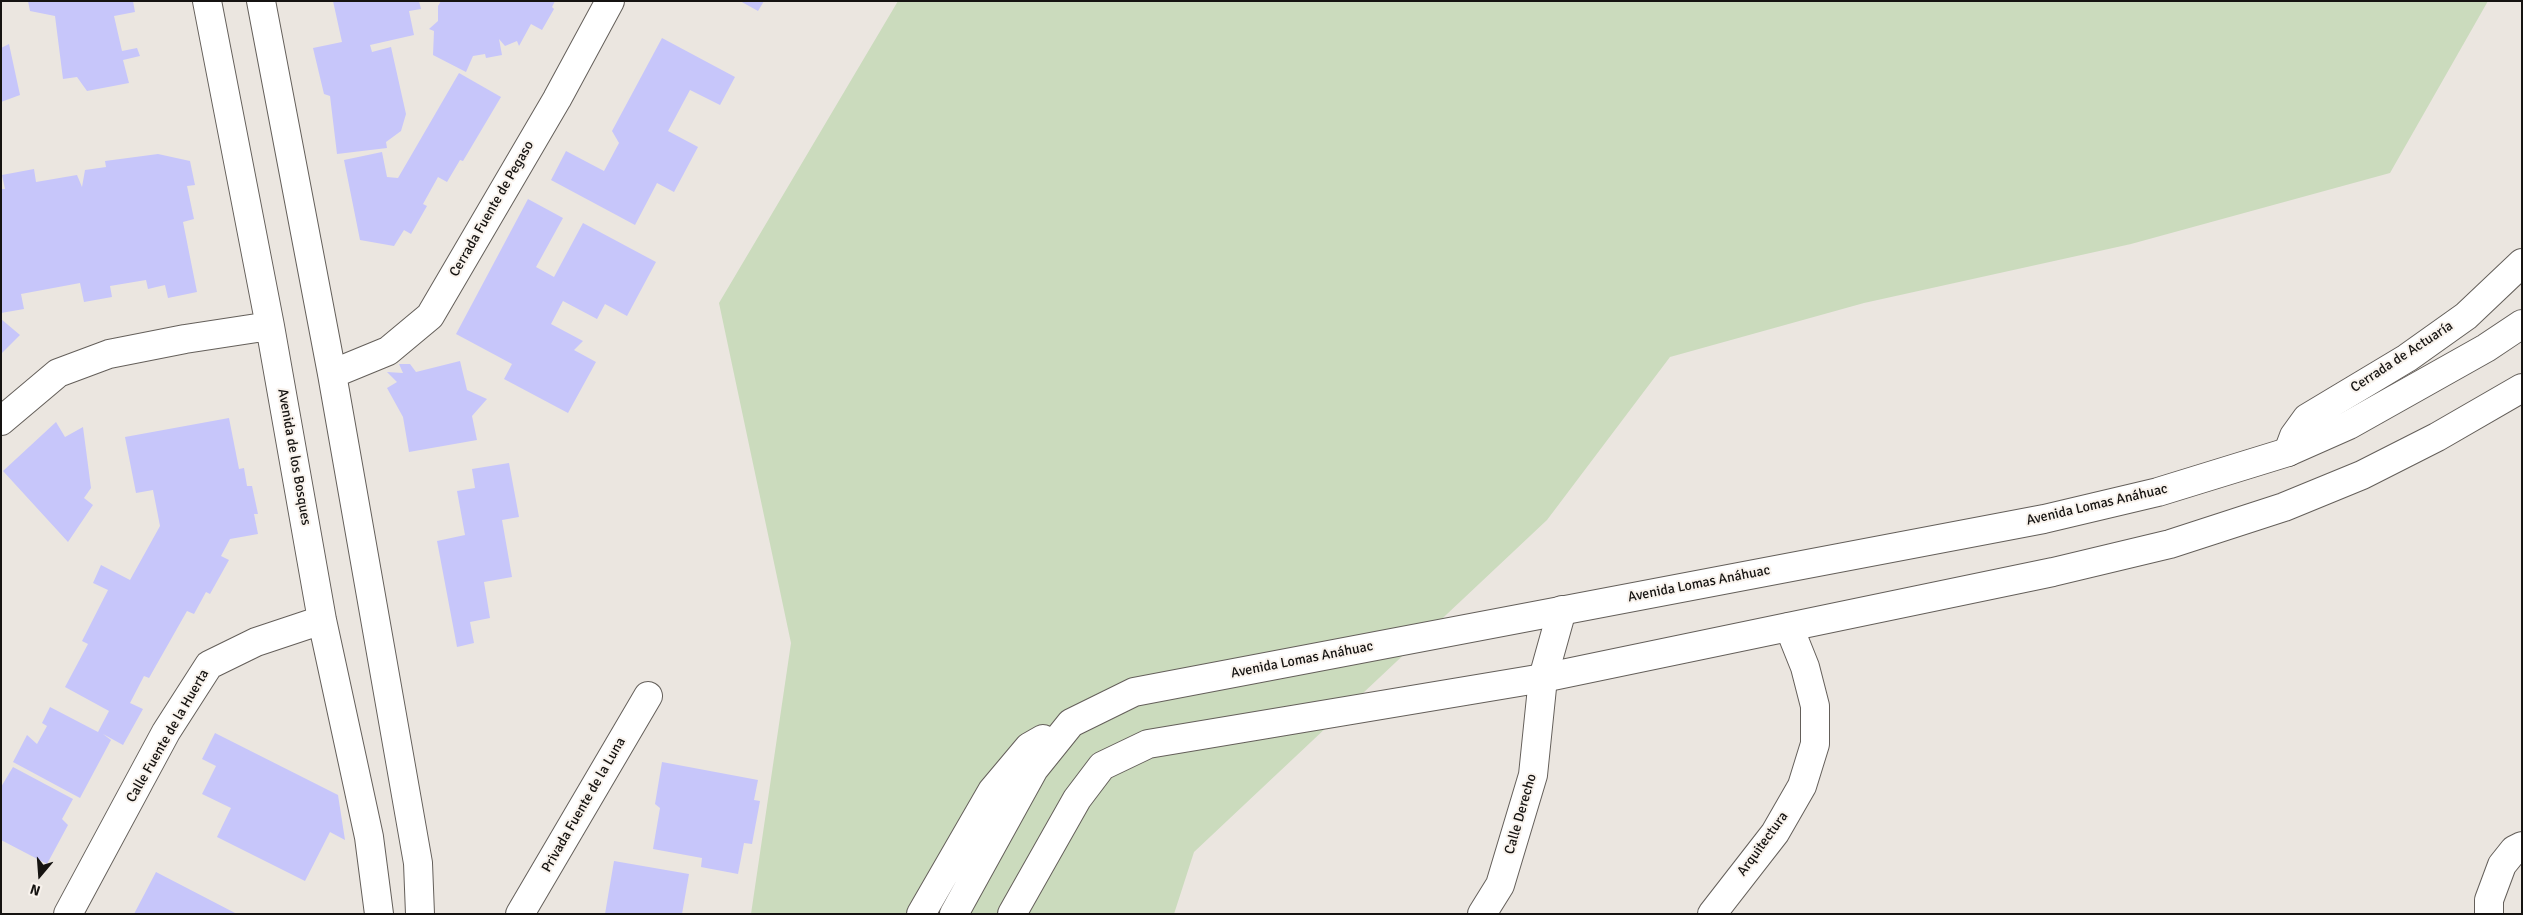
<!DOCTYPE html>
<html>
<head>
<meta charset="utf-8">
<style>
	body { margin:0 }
	#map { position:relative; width:2523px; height:915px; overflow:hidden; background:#ebe6e0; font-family:Signika,sans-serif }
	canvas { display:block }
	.frame { position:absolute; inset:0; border:2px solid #151311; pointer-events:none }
	.north { position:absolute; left:15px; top:850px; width:50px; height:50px; -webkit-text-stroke:4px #f9f3ed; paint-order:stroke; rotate:198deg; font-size:14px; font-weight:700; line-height:20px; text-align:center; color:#151311 }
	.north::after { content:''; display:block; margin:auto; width:18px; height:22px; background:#151311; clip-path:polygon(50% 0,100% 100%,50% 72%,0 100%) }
</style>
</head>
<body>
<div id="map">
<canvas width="2523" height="915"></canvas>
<div class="frame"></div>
<div class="north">N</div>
</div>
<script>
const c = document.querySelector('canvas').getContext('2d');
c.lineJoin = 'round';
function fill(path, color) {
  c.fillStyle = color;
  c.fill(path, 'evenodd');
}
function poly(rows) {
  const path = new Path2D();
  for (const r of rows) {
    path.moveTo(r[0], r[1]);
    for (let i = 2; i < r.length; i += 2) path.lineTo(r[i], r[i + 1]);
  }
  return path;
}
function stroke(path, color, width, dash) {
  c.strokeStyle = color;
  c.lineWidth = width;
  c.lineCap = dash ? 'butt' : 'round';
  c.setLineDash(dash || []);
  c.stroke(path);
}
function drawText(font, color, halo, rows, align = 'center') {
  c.font = font + ' Signika,sans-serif';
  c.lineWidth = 4;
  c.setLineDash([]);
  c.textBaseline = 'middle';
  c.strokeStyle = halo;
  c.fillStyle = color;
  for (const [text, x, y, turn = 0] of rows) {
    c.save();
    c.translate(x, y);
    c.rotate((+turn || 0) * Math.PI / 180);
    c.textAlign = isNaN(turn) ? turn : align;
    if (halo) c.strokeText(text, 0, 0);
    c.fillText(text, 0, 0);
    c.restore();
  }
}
const green = poly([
	[898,1,2488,1,2390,173,2131,244,1864,303,1670,357,1547,520,1194,852,1174,914,751,914,791,643,719,303]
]);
const building = poly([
	[28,1,133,1,135,12,114,16,122,51,137,48,140,56,123,60,129,83,87,91,77,77,63,79,55,16,30,11],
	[333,1,419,1,421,9,409,11,414,35,370,45,372,52,391,47,406,114,401,131,386,142,387,148,337,154,330,96,324,94,313,48,342,42],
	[441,1,555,1,552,7,554,9,542,30,531,24,519,46,517,41,505,46,499,39,502,55,486,58,485,54,473,56,466,72,433,55,434,31,429,29,438,21,438,6],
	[740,1,764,1,758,11],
	[662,38,735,77,720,105,690,90,668,131,698,147,674,192,657,183,635,225,551,180,566,151,604,171,619,143,612,131],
	[9,44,20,95,1,102,1,48],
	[459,73,501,97,463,161,460,160,447,182,438,177,423,204,427,206,411,234,404,230,394,246,360,240,344,160,382,152,387,177,398,178],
	[158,154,190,161,195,185,187,186,194,219,183,222,197,292,168,298,165,285,148,289,146,280,110,286,112,297,84,302,80,283,21,294,24,309,1,313,1,189,5,189,2,175,34,169,36,182,77,175,82,187,85,170,106,167,105,161],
	[528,199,563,218,536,267,554,277,583,223,656,262,627,316,605,304,597,319,563,301,551,324,583,341,574,350,596,362,568,413,504,379,512,364,456,334],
	[1,319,20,335,1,354],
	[460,361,467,390,487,399,472,416,477,440,409,452,403,417,387,388,397,382,387,372,403,373,399,364,410,364,416,372],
	[229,418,239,469,244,468,247,486,252,486,258,514,254,514,258,534,230,539,221,556,229,560,210,594,206,592,194,614,187,611,149,678,144,676,130,703,143,709,123,745,103,734,111,740,80,798,13,762,27,735,37,744,47,726,42,723,50,707,98,732,109,711,65,687,88,644,82,641,108,590,93,583,101,565,130,580,160,526,153,490,136,493,125,437],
	[56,422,65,437,83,427,91,488,84,498,93,505,68,542,3,471],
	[509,463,519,517,502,520,512,577,484,582,490,618,470,622,474,643,457,647,437,541,465,535,457,491,475,488,472,469],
	[215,733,338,795,345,840,330,832,305,881,217,837,231,808,202,794,216,766,202,759],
	[662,762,758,780,754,800,760,801,752,844,744,843,738,874,701,867,702,858,653,849,660,808,655,804],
	[13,767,73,799,62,819,68,825,47,864,1,840,1,787],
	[614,861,689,874,682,914,605,914],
	[156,872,237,914,134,914]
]);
const minor = poly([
	[207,1,270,326,322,620,369,837,379,914],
	[261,1,332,374,418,863,420,914],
	[332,374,388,351,430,316,557,99,610,1],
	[1,421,58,373,109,354,185,339,270,326],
	[2288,452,2294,436,2307,418,2407,358,2466,316,2522,263],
	[68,914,166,732,209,665,256,642,322,620],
	[520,914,648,696],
	[1482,914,1500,885,1533,775,1543,678,1562,610],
	[1712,914,1775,833,1802,786,1815,744,1815,706,1805,667,1789,627],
	[2489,914,2489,900,2502,865,2514,850,2522,846]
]);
const major = poly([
	[921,914,992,791,1029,747,1043,739],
	[954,914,1034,769,1071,723,1134,692,2044,519,2158,492,2288,452,2349,425,2486,348,2522,324],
	[1012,914,1077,799,1102,766,1148,744,1543,678,2053,572,2170,544,2284,507,2362,475,2437,437,2522,388]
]);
const streetNames = [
	["Cerrada Fuente de Pegaso",492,209,-60],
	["Cerrada de Actuaría",2402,357,-33],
	["Avenida de los Bosques",294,457,80],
	["Avenida Lomas Anáhuac",2097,505,-13],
	["Avenida Lomas Anáhuac",1699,584,-11],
	["Avenida Lomas Anáhuac",1302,660,-11],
	["Calle Fuente de la Huerta",168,736,-60],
	["Privada Fuente de la Luna",584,805,-60],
	["Calle Derecho",1521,814,-74],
	["Arquitectura",1763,844,-54]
];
fill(green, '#cbdbbd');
fill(building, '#c7c6fa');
stroke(minor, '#645f5a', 30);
stroke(major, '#645f5a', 30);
stroke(minor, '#fff', 28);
stroke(major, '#fff', 28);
drawText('14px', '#151311', '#f9f3ed', streetNames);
</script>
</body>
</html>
